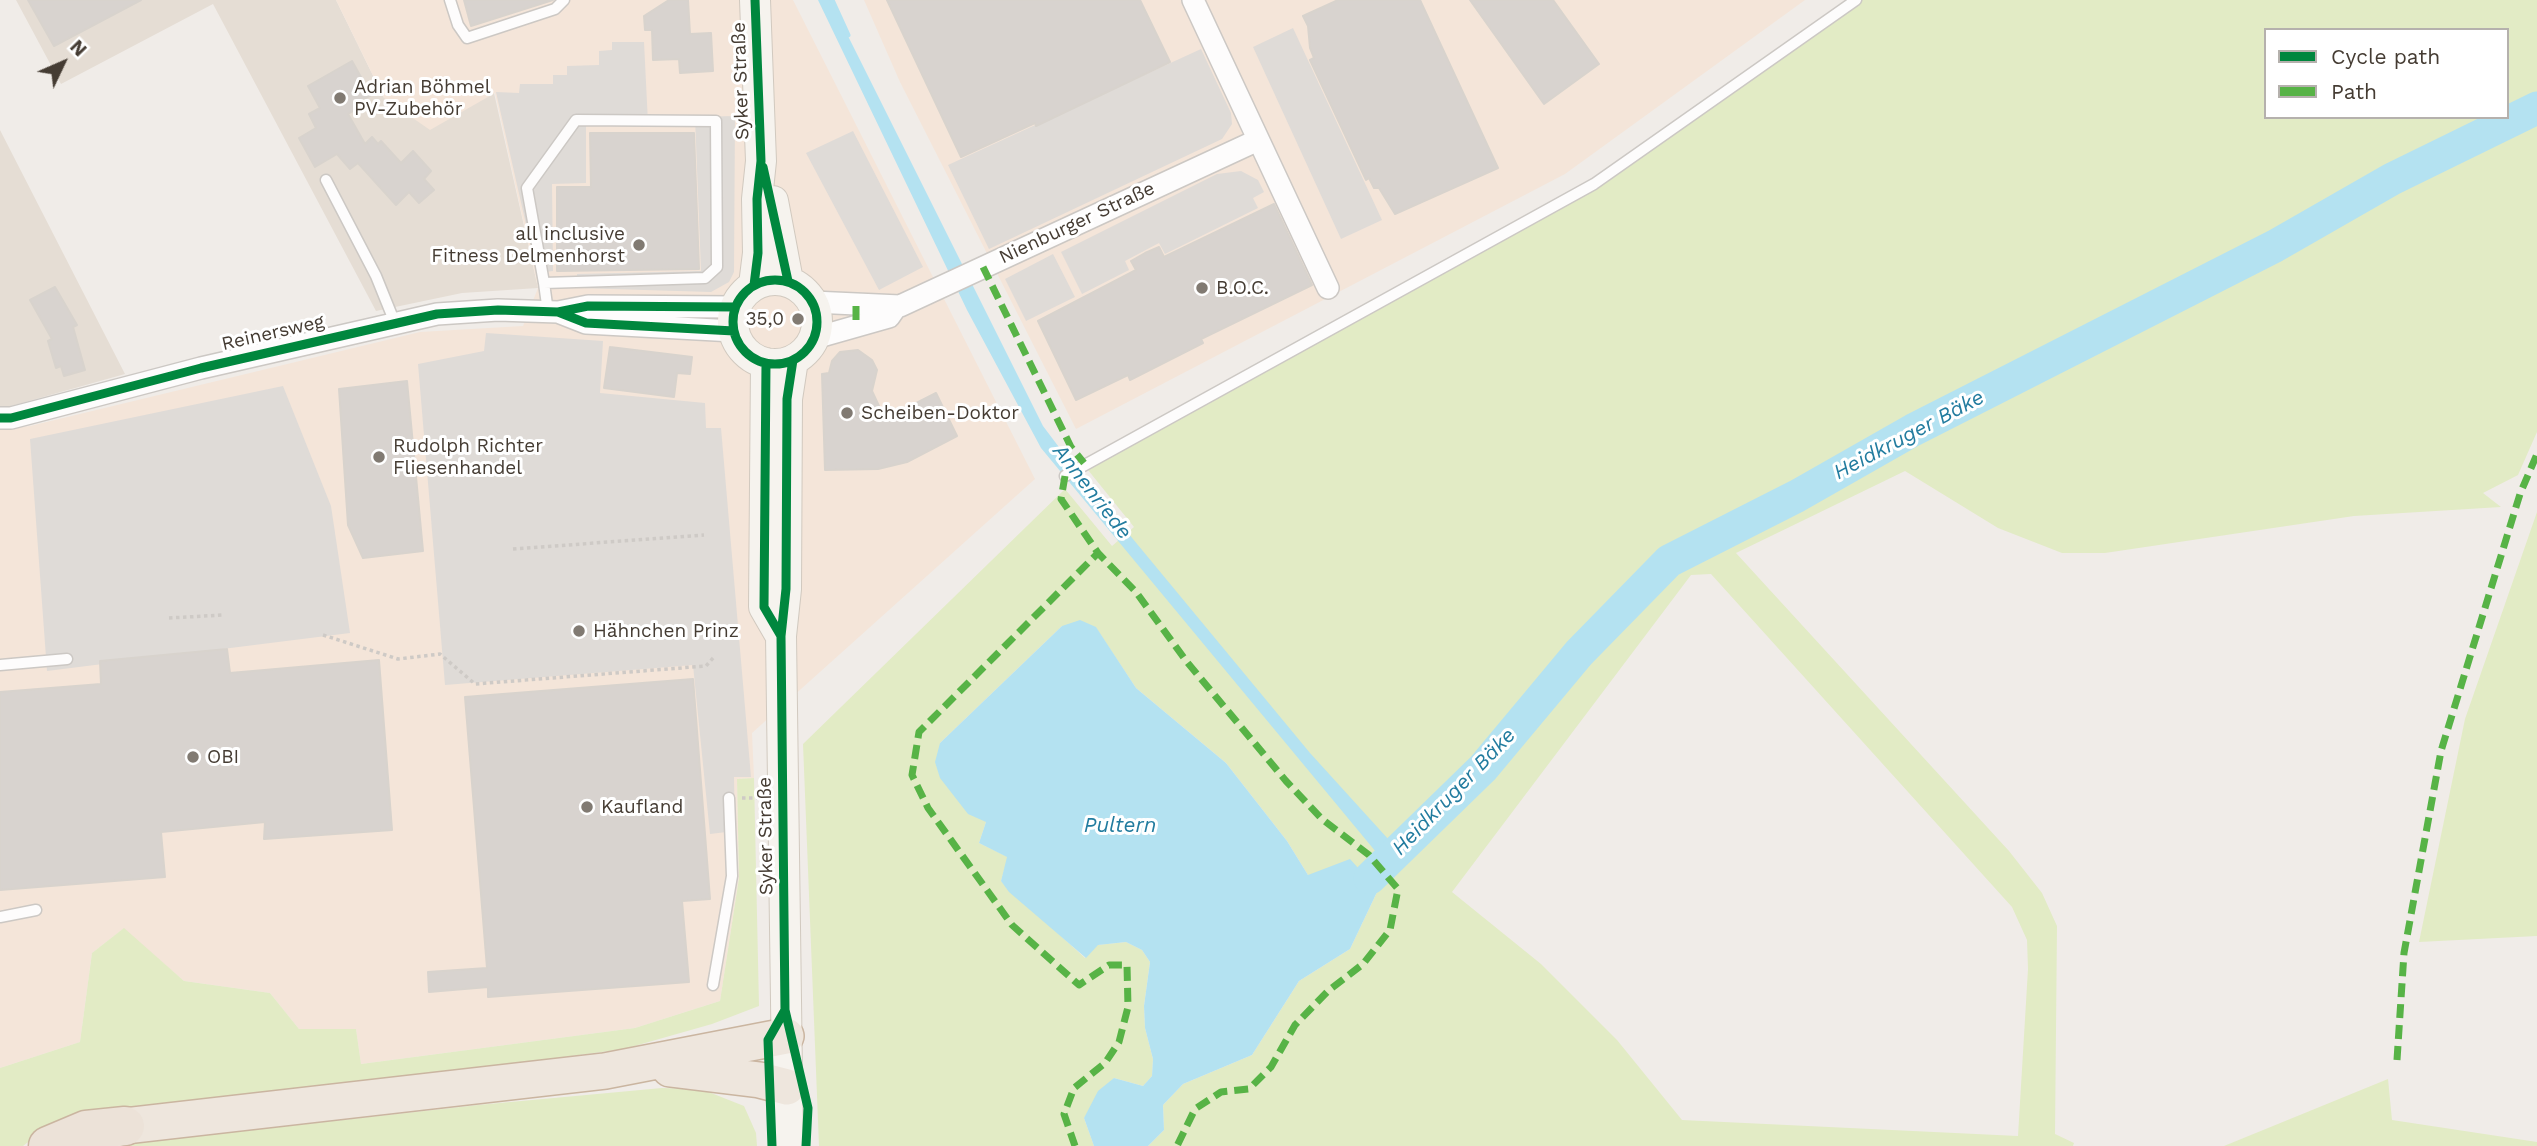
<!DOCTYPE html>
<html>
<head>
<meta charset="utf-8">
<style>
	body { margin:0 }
	#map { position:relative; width:2537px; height:1146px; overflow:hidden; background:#f0ece8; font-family:"Work Sans",sans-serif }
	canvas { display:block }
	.legend { position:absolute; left:2264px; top:28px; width:245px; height:91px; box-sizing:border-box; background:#fff; border:2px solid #b5b1ad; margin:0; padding:9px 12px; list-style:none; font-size:21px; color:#453c33 }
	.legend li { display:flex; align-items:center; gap:14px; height:35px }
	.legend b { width:35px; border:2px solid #b5b1ad }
	.north { position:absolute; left:28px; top:28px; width:70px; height:70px; -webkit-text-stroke:5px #fff; paint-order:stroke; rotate:46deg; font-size:19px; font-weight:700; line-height:28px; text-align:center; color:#453c33 }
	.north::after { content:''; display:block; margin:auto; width:24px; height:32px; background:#453c33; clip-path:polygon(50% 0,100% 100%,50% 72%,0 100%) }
</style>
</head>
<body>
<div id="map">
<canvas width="2537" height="1146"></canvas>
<ul class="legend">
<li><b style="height:9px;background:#00873e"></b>Cycle path</li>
<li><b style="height:9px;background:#57b346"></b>Path</li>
</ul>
<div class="north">N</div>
</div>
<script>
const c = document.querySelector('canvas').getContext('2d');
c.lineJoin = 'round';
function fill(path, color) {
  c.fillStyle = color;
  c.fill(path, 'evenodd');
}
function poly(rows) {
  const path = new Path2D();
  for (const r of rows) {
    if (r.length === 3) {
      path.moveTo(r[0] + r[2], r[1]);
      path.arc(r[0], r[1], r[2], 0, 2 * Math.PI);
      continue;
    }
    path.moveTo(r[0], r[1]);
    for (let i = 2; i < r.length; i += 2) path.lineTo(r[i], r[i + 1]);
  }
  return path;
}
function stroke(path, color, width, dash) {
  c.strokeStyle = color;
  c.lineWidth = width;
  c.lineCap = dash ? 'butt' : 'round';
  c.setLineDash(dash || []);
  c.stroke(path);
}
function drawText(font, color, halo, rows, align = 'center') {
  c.font = font + ' "Work Sans",sans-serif';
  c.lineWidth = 6;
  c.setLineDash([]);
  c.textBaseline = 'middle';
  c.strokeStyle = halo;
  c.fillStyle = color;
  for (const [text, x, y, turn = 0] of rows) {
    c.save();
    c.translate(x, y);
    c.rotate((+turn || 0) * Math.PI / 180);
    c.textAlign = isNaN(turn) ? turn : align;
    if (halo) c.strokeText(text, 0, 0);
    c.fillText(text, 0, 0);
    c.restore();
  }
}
const residential = poly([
	[16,0,336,0,384,98,494,93,538,288,462,293,376,311,213,4,61,84],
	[0,130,125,374,11,406,0,406]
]);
const commercial = poly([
	[336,0,793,0,1035,479,752,733,754,778,737,779,739,878,720,1001,635,1028,361,1064,356,1029,299,1029,270,993,184,981,123,929,92,953,80,1042,0,1068,0,429,30,426,420,332,523,326,538,288,495,93,430,130,384,98],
	[864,0,1805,0,1565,174,1076,429,900,82]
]);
const green = poly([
	[1860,0,2537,0,2537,101,2507,116,2507,30,2266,30,2266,117,2504,117,2392,174,2246,257,1912,427,1816,482,1699,541,1702,548,1911,434,2537,112,2537,432,2518,475,2483,493,2501,507,2354,516,2105,553,2062,553,1998,528,1905,471,1736,553,2009,851,2042,893,2057,926,2055,1134,2074,1143,2073,1146,1148,1146,1164,1130,1163,1105,1183,1084,1252,1055,1299,981,1350,949,1378,890,1308,875,1287,841,1226,763,1136,688,1096,628,1062,626,940,743,986,822,979,843,1008,857,1001,881,1085,958,1097,945,1126,942,1142,950,1150,962,1144,1006,1145,1028,1153,1059,1152,1076,1143,1086,1114,1078,1084,1118,1094,1146,819,1146,803,744,1065,489,1112,546,1134,527,1084,465,1579,196],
	[1711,574,2012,907,2027,940,2028,969,2018,1136,1682,1120,1617,1040,1541,964,1452,892,1691,575],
	[2537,512,2537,936,2419,942,2465,719],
	[754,778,759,1006,712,1024,624,1049,362,1084,125,1107,46,1128,23,1146,0,1146,0,1068,80,1042,92,953,124,928,184,981,270,993,299,1029,356,1029,361,1064,635,1028,720,1001,739,878,737,779],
	[2388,1079,2392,1120,2537,1142,2537,1146,2224,1146],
	[662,1088,701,1089,744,1106,756,1133,757,1146,108,1146,478,1105]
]);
const parking = poly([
	[1293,28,1382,220,1341,239,1253,47],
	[612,42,644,42,648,123,586,125,586,183,552,184,553,271,537,273,496,92,519,93,520,84,553,84,553,75,567,75,567,66,599,65,599,51,612,50],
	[1201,49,1231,113,1232,124,1222,139,989,249,948,165],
	[735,116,734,272,729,282,711,292,577,288,577,274,701,271,695,117],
	[853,131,923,267,879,290,806,153],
	[1241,171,1258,180,1264,192,1253,198,1258,208,1165,254,1159,243,1125,261,1129,270,1082,294,1061,252,1217,174],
	[1053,254,1075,297,1026,321,1005,279],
	[486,333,603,341,600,393,705,403,706,428,721,428,751,777,734,777,735,831,710,834,693,665,445,685,418,364,484,351],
	[283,386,331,506,350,633,47,671,30,439]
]);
const water = poly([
	[818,0,830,0,1043,426,1080,475,1310,753,1399,851,1386,864,1041,448,967,310],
	[1080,620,1096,627,1136,688,1226,763,1287,841,1308,875,1350,859,1378,890,1350,949,1299,981,1252,1055,1183,1084,1163,1105,1164,1130,1148,1146,1094,1146,1084,1118,1098,1091,1114,1078,1143,1086,1152,1076,1153,1059,1145,1028,1144,1006,1150,962,1142,950,1126,942,1098,945,1086,958,1009,892,1001,881,1007,857,979,843,986,822,968,814,940,778,935,762,940,743,1062,626]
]);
const stream = poly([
	[832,0,848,35]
]);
const river = poly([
	[1370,878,1483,768,1579,653,1669,561,1797,496,1913,430,2275,246,2392,179,2537,108]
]);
const building = poly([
	[28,0,141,0,54,46,28,0],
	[464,0,553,0,471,26,464,0],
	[669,0,688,0,690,34,711,33,713,71,680,73,679,59,653,60,652,30,645,30,644,16,669,0],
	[887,0,1140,0,1170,62,1036,126,1035,123,961,157,887,0],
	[1338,0,1420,0,1498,168,1395,214,1379,188,1374,188,1369,178,1366,180,1310,60,1314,58,1310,48,1308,26,1303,16,1338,0],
	[1470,0,1553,0,1599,64,1544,104,1470,0],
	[352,61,371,95,360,101,363,105,348,114,365,144,372,137,378,144,381,141,401,163,413,151,431,171,424,179,434,190,419,203,409,192,396,205,358,163,350,169,337,154,315,167,299,138,316,128,309,114,320,108,308,86,352,61],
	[590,133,694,133,699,269,557,271,557,187,591,187,590,133],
	[1274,204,1312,285,1201,339,1203,343,1130,380,1128,375,1076,400,1038,321,1136,270,1131,261,1145,253,1159,247,1164,257,1274,204],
	[55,287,77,325,73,327,85,370,64,376,61,366,56,368,48,341,52,339,30,300,55,287],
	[610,347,692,357,690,374,677,373,674,397,604,388,610,347],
	[858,350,872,360,877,370,872,391,885,419,936,393,957,436,907,462,878,469,825,470,822,374,829,373,832,361,840,352,858,350],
	[407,381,423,551,363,558,348,525,339,389,407,381],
	[227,649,230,673,379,660,392,830,264,839,265,822,161,832,165,877,0,890,0,692,101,684,100,661,227,649],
	[693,679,710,899,682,901,689,982,488,997,488,987,429,992,428,972,487,968,465,697,693,679]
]);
const path = poly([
	[513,549,704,535],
	[169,618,223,615],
	[323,635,398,659,440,654,475,684,706,666,714,657],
	[742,798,758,798]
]);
const service = poly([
	[450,0,458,25,467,38,555,9,564,0],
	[326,180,376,276,395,323],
	[544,283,527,188,576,120,716,121,717,267,705,278,544,283,548,312],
	[1065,476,1594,184,1856,0],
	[0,665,67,659],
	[0,917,36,910],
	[713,985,732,876,729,798]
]);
const minor = poly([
	[1193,0,1328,288],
	[813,302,900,306,1258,140],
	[558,312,586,323,734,331],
	[815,338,889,317,896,307],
	[0,418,11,418,201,368,437,314,498,310,558,312,588,306,735,307]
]);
const secondary = poly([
	[773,201,788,281],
	[775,322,42],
	[754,285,758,253,757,199,761,161,755,0],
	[766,363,764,607,779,633],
	[788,1146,781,636,786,589,787,399,793,360]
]);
const trunk = poly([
	[670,1069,760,1080,787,1087],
	[97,1135,125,1126,605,1071,786,1036]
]);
const motorway = poly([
	[48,1146,86,1130,125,1126]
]);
const quiet = poly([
	[983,267,1071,447,1084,463],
	[856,306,856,327],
	[1065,476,1061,499,1098,553,1136,592,1187,662,1286,781,1322,819,1369,855,1398,889,1390,930,1363,964,1328,991,1295,1025,1271,1067,1249,1089,1221,1092,1195,1109,1177,1146],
	[2397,1060,2404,953,2441,751,2520,494,2537,454],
	[1075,1146,1064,1114,1074,1088,1105,1063,1119,1042,1128,1007,1127,965,1109,965,1079,985,1012,925,928,808,912,775,919,732,1098,553]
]);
const cycleway = poly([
	[763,167,788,281],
	[775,322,42],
	[754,285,758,253,757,199,761,161,755,0],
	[558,312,586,323,734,331],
	[793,360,787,399,786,589,781,636,785,1010,808,1108,806,1146],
	[766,363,764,607,781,636],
	[0,418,11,418,201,368,437,314,498,310,558,312,588,306,735,307],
	[772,1146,768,1040,785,1010]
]);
const markers = [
	[340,98,7,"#817a72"],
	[639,245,7,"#817a72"],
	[1202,288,7,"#817a72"],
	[798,319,7,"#817a72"],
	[847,413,7,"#817a72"],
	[379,457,7,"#817a72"],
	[579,631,7,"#817a72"],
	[193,757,7,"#817a72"],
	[587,807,7,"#817a72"]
];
const streetNames = [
	["Syker Straße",741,81,-92],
	["Nienburger Straße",1077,223,-25],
	["Reinersweg",273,333,-13],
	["Syker Straße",766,836,-91]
];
const poiNames = [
	["Adrian Böhmel",354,87],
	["PV-Zubehör",354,109],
	["all inclusive",625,234,"right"],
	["Fitness Delmenhorst",625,256,"right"],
	["B.O.C.",1216,288],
	["35,0",784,319,"right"],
	["Scheiben-Doktor",861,413],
	["Rudolph Richter",393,446],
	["Fliesenhandel",393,468],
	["Hähnchen Prinz",593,631],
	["OBI",207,757],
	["Kaufland",601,807]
];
const waterNames = [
	["Heidkruger Bäke",1909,435,-28],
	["Annenriede",1092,492,52],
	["Heidkruger Bäke",1454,792,-46],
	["Pultern",1120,826]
];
fill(residential, '#e5ddd4');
fill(commercial, '#f4e5d9');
fill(green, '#e2ebc5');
fill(parking, '#dfdbd7');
fill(water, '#b4e2f1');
stroke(stream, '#b4e2f1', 5);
stroke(river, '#b4e2f1', 33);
fill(building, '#d8d3cf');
stroke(building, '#d8d3cd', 2);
stroke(service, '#ccc8c4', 13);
stroke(minor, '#ccc8c4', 24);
stroke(secondary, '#d1c9bf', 32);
stroke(trunk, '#cab5a0', 38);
stroke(motorway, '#cab5a0', 41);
stroke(path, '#cecac6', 3.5, [3.5, 3.5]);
stroke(service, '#fdfcfc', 10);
stroke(minor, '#fdfcfc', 21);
stroke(secondary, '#f6f3ee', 30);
stroke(trunk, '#eee6dd', 35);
stroke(motorway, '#ece2d8', 38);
stroke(quiet, '#57b346', 7, [14, 7]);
stroke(cycleway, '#00873e', 9);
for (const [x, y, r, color] of markers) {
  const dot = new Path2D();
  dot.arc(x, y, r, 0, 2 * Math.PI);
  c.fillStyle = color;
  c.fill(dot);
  stroke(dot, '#fff', 2.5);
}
drawText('19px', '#453c33', '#fff', streetNames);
drawText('19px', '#453c33', '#fff', poiNames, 'left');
drawText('italic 21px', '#227c9f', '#fff', waterNames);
</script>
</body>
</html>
